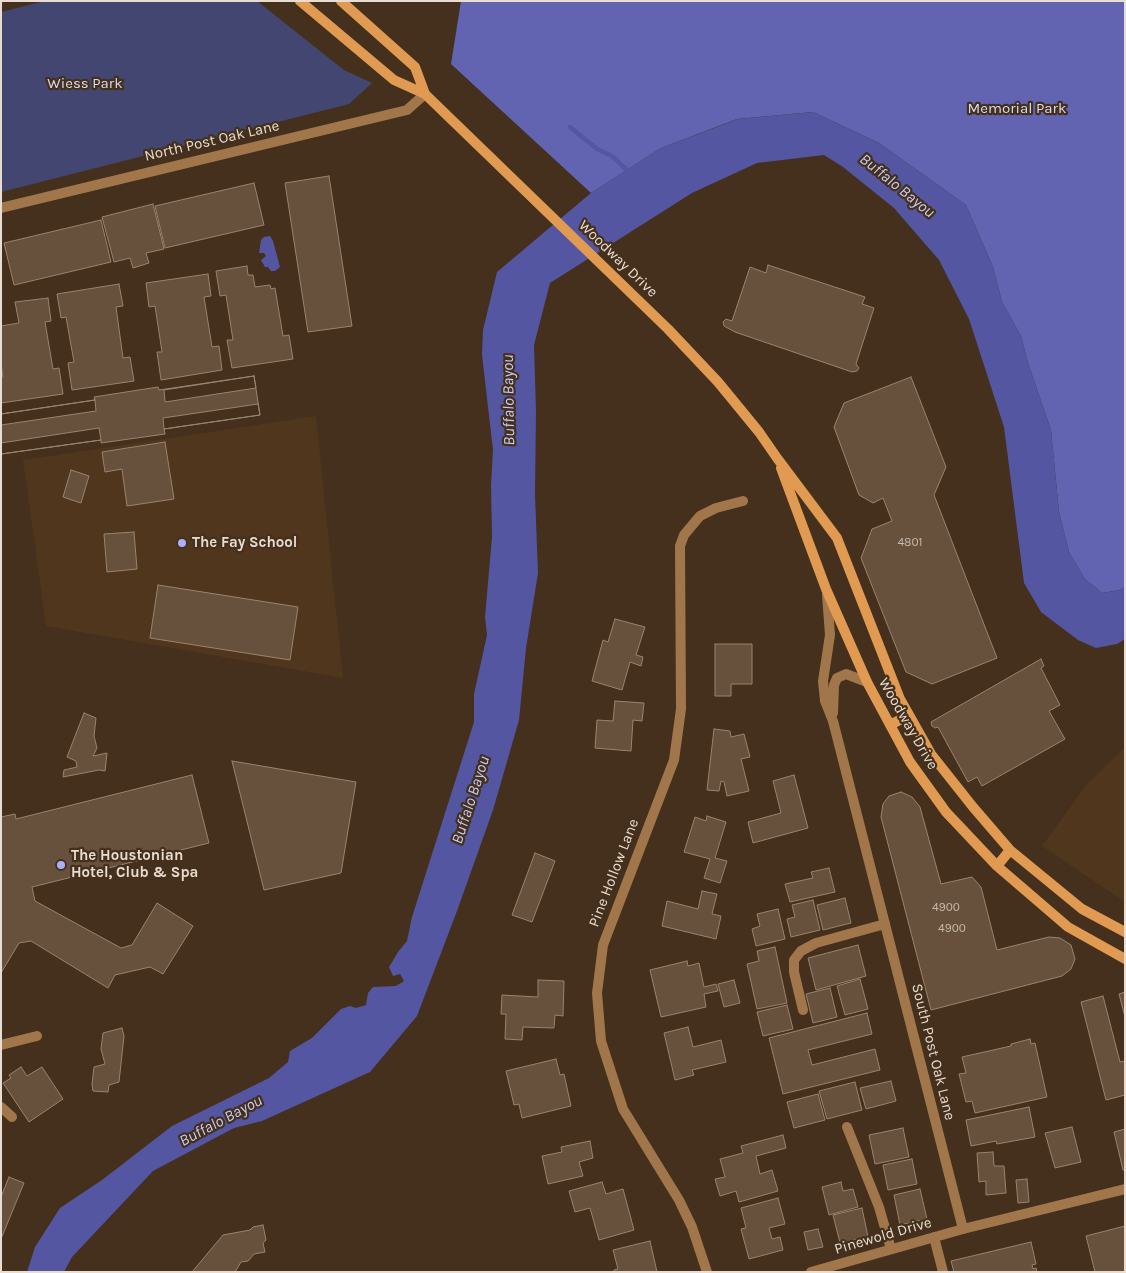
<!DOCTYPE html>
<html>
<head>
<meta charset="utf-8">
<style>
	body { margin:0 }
	#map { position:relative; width:1126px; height:1273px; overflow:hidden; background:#44301c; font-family:Karla,sans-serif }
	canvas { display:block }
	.frame { position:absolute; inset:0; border:2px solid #e9dcd0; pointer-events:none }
</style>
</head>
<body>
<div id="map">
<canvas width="1126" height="1273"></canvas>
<div class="frame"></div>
</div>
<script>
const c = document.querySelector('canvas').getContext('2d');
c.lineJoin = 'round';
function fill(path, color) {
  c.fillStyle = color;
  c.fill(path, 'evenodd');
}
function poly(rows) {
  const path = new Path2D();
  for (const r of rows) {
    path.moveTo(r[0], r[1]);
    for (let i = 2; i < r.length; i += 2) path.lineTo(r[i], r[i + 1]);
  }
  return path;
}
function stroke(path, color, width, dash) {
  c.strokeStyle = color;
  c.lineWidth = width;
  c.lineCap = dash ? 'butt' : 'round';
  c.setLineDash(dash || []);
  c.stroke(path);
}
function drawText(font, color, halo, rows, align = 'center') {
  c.font = font + ' Karla,sans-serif';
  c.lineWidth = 4.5;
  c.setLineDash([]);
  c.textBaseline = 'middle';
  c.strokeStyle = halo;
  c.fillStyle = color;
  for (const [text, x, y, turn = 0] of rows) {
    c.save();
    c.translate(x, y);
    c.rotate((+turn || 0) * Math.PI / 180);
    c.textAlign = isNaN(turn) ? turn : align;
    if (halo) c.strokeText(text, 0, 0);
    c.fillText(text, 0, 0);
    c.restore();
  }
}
const built = poly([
	[316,416,343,678,46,626,23,460],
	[1125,747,1125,902,1042,846,1087,784]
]);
const green = poly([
	[45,1,257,1,344,70,372,83,349,104,1,192,1,12]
]);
const forest = poly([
	[461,1,1125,1,1125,587,1120,590,1102,593,1085,579,1069,552,1059,512,1051,430,1028,363,1021,336,1002,302,993,267,966,205,879,143,813,112,737,119,661,148,591,193,451,64]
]);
const water = poly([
	[813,112,879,143,966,205,993,267,1002,302,1021,336,1028,363,1051,430,1059,512,1069,552,1085,579,1102,593,1120,590,1125,587,1125,639,1117,644,1096,648,1078,640,1041,612,1024,583,1004,427,969,319,939,260,894,208,843,167,824,155,757,163,692,193,550,283,534,345,536,411,535,495,538,573,526,648,519,720,493,810,457,911,417,1016,370,1072,262,1121,234,1128,153,1171,72,1257,64,1272,27,1272,35,1247,60,1208,102,1180,172,1126,269,1078,288,1062,290,1051,312,1038,341,1009,350,1006,356,1008,366,1005,368,993,373,987,396,986,404,981,400,974,393,976,389,967,398,952,407,941,412,917,474,722,474,694,487,635,485,617,492,537,491,485,493,450,482,355,483,330,497,272,591,193,661,148,738,119],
	[270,236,273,241,280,267,275,271,271,271,268,267,265,267,261,260,266,256,264,253,259,253,261,240,264,237]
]);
const stream = poly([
	[570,127,597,149,612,156,630,173]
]);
const building = poly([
	[329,176,352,326,308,332,285,183,329,176],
	[254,183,264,225,165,248,155,206,254,183],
	[153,204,164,249,146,253,149,263,133,268,130,258,114,262,102,217,153,204],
	[101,220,111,262,14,285,4,243,101,220],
	[768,265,865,297,862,304,874,308,856,364,859,368,857,371,852,372,735,332,724,326,723,322,726,319,732,321,750,267,766,273,768,265],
	[247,266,248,275,253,275,255,287,270,285,271,289,275,288,283,336,289,335,293,359,232,368,227,340,233,340,226,295,220,296,216,271,247,266],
	[208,274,211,296,204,297,212,347,219,346,222,370,161,380,157,352,162,352,155,306,149,307,146,283,208,274],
	[119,284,123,306,116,307,123,358,130,357,134,381,72,390,68,363,74,362,66,317,61,318,57,294,119,284],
	[48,298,51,321,45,322,53,369,59,368,63,394,1,403,1,378,3,377,1,364,1,326,19,323,15,302,48,298],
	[254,376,256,388,165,402,164,390,254,376],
	[254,376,260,415,164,429,165,434,101,443,101,440,1,454,1,414,95,400,94,397,158,387,159,390,254,376],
	[911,377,946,467,934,495,997,658,932,684,906,672,861,558,872,529,892,521,883,498,873,503,859,495,834,427,844,403,911,377],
	[95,400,96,411,1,425,1,414,95,400],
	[258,404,260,415,164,429,163,418,258,404],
	[99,428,101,440,1,454,1,443,99,428],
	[165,442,174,499,127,506,122,469,105,472,102,452,165,442],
	[71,470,89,476,81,503,63,497,71,470],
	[134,532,137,569,107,572,104,534,134,532],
	[158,585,298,607,290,660,150,638,158,585],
	[615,619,645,627,636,655,643,657,641,666,630,662,622,690,592,681,603,640,608,642,615,619],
	[715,644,752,644,752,684,731,684,731,696,715,696,715,644],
	[1041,659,1044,666,1041,668,1060,705,1049,711,1065,739,982,786,977,777,968,782,938,727,935,728,932,726,931,722,1041,659],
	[615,701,644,703,642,721,633,720,631,751,595,748,597,720,613,721,615,701],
	[84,713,96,718,94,736,97,748,93,756,107,753,105,771,99,770,63,777,64,770,77,767,76,761,67,757,84,713],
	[714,729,730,731,731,737,744,734,750,757,741,759,749,791,727,796,724,782,721,781,719,791,707,790,714,729],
	[232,761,356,782,341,873,264,890,232,761],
	[192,775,209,843,32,887,35,901,121,948,132,945,157,903,193,926,163,974,150,967,115,975,108,988,31,941,19,943,1,973,1,817,15,814,16,819,192,775],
	[794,775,808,828,753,843,748,822,781,813,773,781,794,775],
	[901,792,912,797,920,807,941,884,972,877,981,887,997,950,1049,937,1060,938,1071,945,1075,959,1071,969,1062,976,931,1010,881,817,883,804,889,796,901,792],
	[707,816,726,822,715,858,727,861,720,883,704,878,710,859,684,852,695,817,706,821,707,816],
	[535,853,555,861,532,922,512,915,535,853],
	[829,868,835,892,790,902,785,884,813,878,811,872,829,868],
	[702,891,717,894,712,914,721,916,716,939,662,926,667,901,698,909,702,891],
	[845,898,851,923,823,930,817,905,845,898],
	[813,900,820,930,791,937,787,919,795,917,792,905,813,900],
	[778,909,785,939,756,946,752,929,760,926,757,914,778,909],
	[858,945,866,976,816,990,808,958,858,945],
	[775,947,787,1003,757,1009,747,964,759,961,757,951,775,947],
	[687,961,688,966,699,963,704,987,716,984,718,991,704,994,706,1007,661,1017,650,970,687,961],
	[860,979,868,1009,845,1015,837,986,860,979],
	[538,980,564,981,563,1016,555,1015,554,1028,523,1027,522,1040,505,1039,506,1014,501,1014,502,995,538,997,538,980],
	[734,980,740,1003,724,1007,718,984,734,980],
	[830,988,837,1017,813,1023,806,994,830,988],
	[1125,992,1125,1017,1119,994,1125,992],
	[1103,996,1120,1062,1125,1061,1125,1095,1106,1100,1081,1002,1103,996],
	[787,1005,793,1029,763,1036,757,1012,787,1005],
	[867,1013,872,1034,808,1050,812,1065,875,1049,880,1070,783,1094,769,1038,867,1013],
	[688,1027,693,1047,721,1040,726,1062,692,1070,694,1075,675,1080,664,1033,688,1027],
	[122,1028,124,1036,119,1082,109,1085,108,1092,93,1091,92,1084,94,1067,105,1064,101,1049,103,1033,122,1028],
	[1030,1039,1031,1044,1035,1043,1047,1097,975,1113,972,1101,966,1102,959,1074,966,1073,962,1057,1011,1046,1011,1044,1030,1039],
	[556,1059,560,1075,564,1074,571,1106,522,1118,519,1104,514,1105,506,1071,556,1059],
	[21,1067,27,1076,42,1067,63,1099,29,1122,3,1083,11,1078,9,1075,21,1067],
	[891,1081,896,1101,866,1109,860,1088,891,1081],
	[855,1082,862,1110,827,1119,819,1091,855,1082],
	[818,1094,825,1120,794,1128,787,1102,818,1094],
	[1029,1107,1035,1137,997,1144,996,1141,971,1146,966,1120,1029,1107],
	[1072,1127,1081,1162,1055,1168,1045,1133,1072,1127],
	[903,1128,909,1157,875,1164,869,1135,903,1128],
	[1125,1129,1125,1170,1123,1170,1114,1132,1125,1129],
	[783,1135,786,1148,756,1156,760,1174,772,1170,778,1191,739,1202,736,1191,720,1196,715,1179,725,1177,720,1159,743,1153,741,1146,783,1135],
	[590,1141,593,1158,579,1162,583,1176,548,1184,542,1156,562,1152,561,1147,590,1141],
	[993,1152,994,1166,1004,1166,1006,1193,986,1195,986,1181,979,1182,977,1153,993,1152],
	[912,1159,917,1184,888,1190,883,1165,912,1159],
	[9,1177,24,1183,1,1239,1,1197,9,1177],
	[1027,1179,1029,1202,1018,1203,1016,1180,1027,1179],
	[602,1182,606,1194,623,1189,634,1230,599,1240,590,1208,575,1212,569,1191,602,1182],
	[841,1182,843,1191,853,1189,858,1207,829,1215,822,1187,841,1182],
	[920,1189,927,1219,900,1225,894,1195,920,1189],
	[778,1198,785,1224,769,1228,772,1239,780,1237,783,1250,749,1259,741,1229,746,1228,741,1208,778,1198],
	[862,1208,868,1237,840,1243,833,1215,862,1208],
	[263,1225,266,1240,263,1243,265,1252,254,1254,248,1261,241,1262,235,1272,192,1272,223,1235,250,1230,253,1227,263,1225],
	[1125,1226,1125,1272,1095,1272,1086,1236,1125,1226],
	[818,1229,823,1247,808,1250,804,1232,818,1229],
	[650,1241,657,1272,614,1272,614,1270,618,1269,613,1250,650,1241],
	[1031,1242,1036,1264,1032,1265,1033,1269,1036,1268,1037,1272,954,1272,951,1261,1031,1242]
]);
const minor = poly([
	[803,1010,794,972,794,960,801,951,816,943,885,924],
	[1,1045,37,1036],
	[1,1107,12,1117],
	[847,1127,879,1207,891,1249],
	[934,1237,943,1272],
	[707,1272,692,1227,679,1200,623,1109,601,1041,597,993,603,945,674,760,681,709,680,546,684,535,700,516,716,508,743,501],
	[811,1272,963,1229]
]);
const tertiary = poly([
	[1,208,407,110,425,94],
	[827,595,830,635,823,681,825,701,833,721,963,1229,1125,1189],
	[833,713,834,685,837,678,846,674,867,682]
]);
const secondary = poly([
	[300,1,394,80,425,94,668,329,718,382,759,432,777,458,837,538,900,699,931,754,973,807,1010,850,1082,909,1125,932],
	[341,1,415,67,425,94],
	[781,468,826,589,867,682,910,762,946,812,997,866,1068,927,1125,959],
	[890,725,909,715],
	[997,866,1010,850]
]);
const markers = [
	[182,543,5,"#aab0fb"],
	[61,865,5,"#aab0fb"]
];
const numberNames = [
	["4801",910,543],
	["4900",946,908],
	["4900",952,929]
];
const parkNames = [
	["Wiess Park",85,84],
	["Memorial Park",1017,109]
];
const streetNames = [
	["North Post Oak Lane",212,141,-13],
	["Woodway Drive",618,259,44],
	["Woodway Drive",908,724,60],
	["Pine Hollow Lane",614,873,-69],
	["South Post Oak Lane",933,1052,76],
	["Pinewold Drive",883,1236,-16]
];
const poiNames = [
	["The Fay School",192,543],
	["The Houstonian",71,856],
	["Hotel, Club & Spa",71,873]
];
const waterNames = [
	["Buffalo Bayou",897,186,39],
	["Buffalo Bayou",509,400,-91],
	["Buffalo Bayou",471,800,-72],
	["Buffalo Bayou",221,1121,-28]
];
fill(built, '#50361d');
fill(green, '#444672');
fill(forest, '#6264b2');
fill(water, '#5456a2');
stroke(stream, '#5456a2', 4.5);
fill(building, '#67513d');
stroke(building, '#9b836d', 1);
stroke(minor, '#a2764b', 10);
stroke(tertiary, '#a2764b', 10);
stroke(secondary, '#e09a51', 10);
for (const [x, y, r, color] of markers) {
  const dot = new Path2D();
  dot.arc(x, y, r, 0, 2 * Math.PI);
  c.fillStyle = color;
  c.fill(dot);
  stroke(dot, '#44301c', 2);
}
drawText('12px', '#c8b9ab', null, numberNames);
drawText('15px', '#d9dbf1', '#44301c', parkNames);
drawText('15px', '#e9dcd0', '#44301c', streetNames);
drawText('bold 15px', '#e9dcd0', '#44301c', poiNames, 'left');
drawText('italic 16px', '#c6caf5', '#44301c', waterNames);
</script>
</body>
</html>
